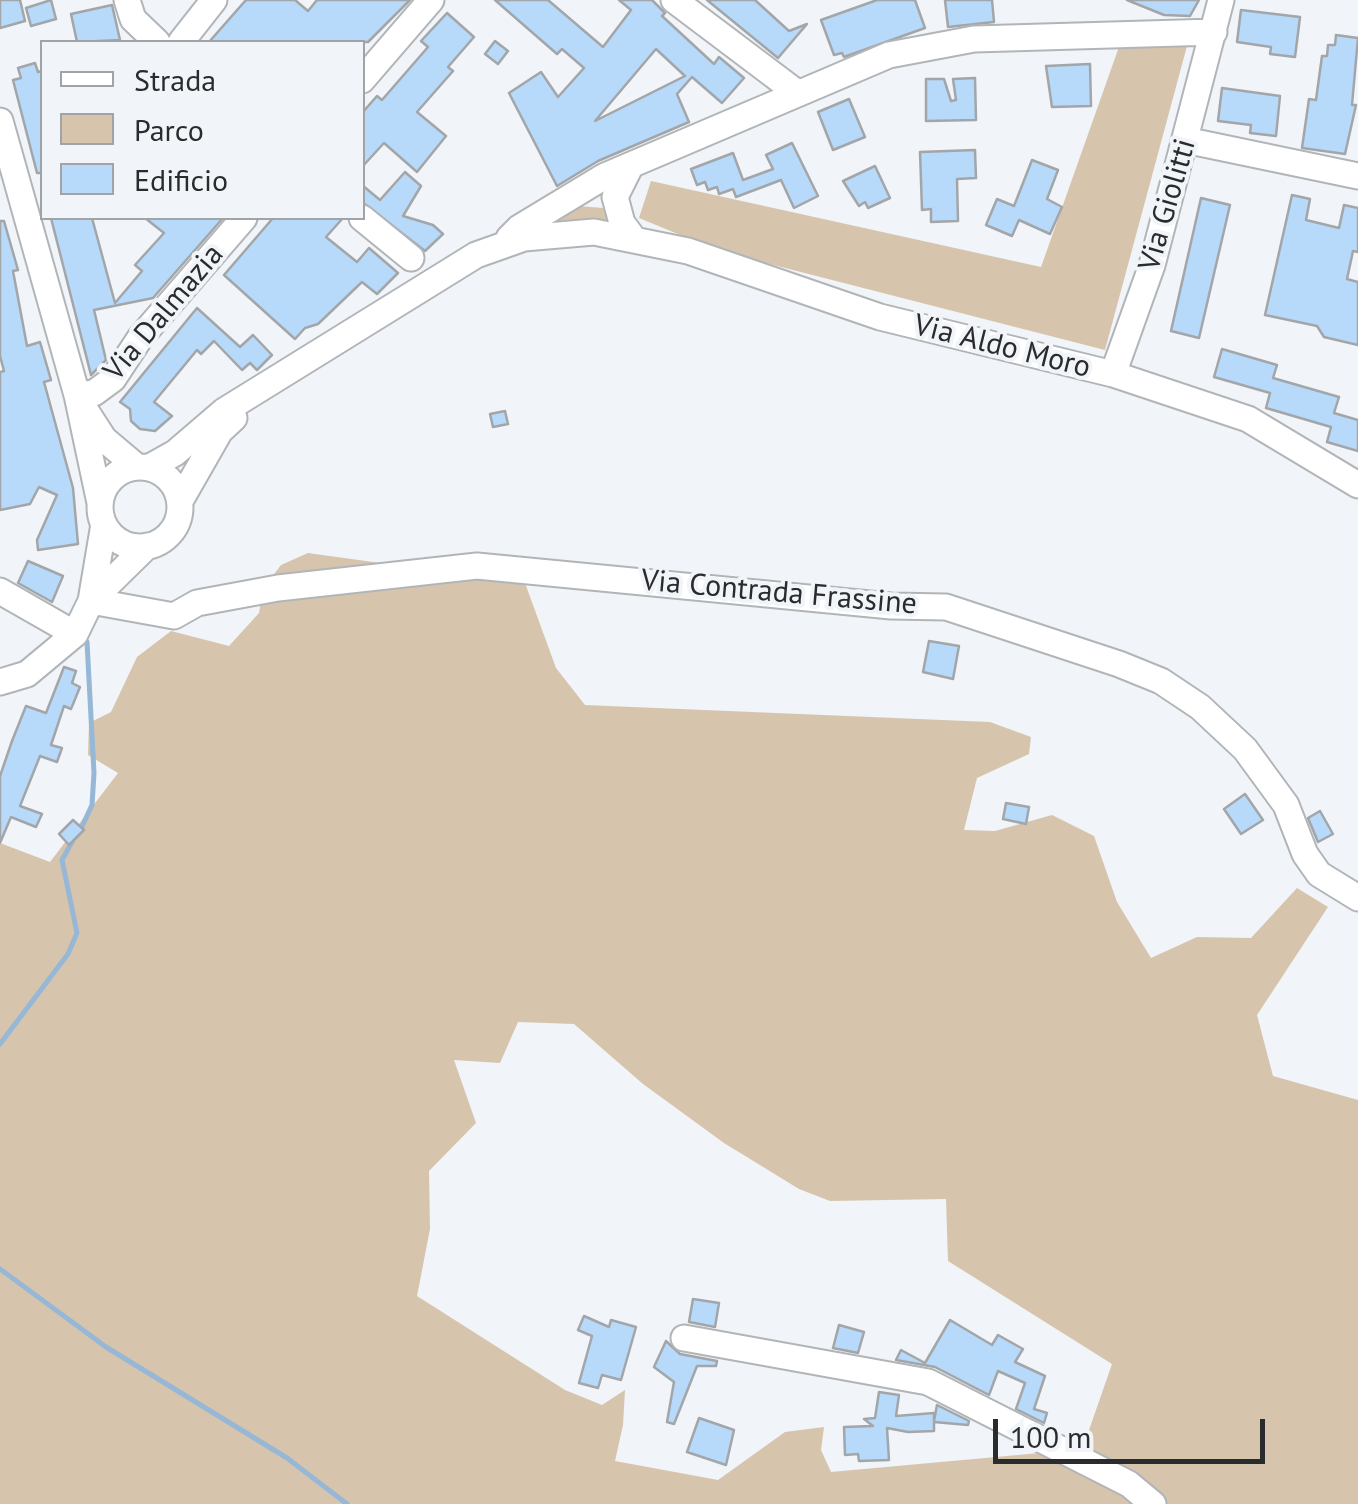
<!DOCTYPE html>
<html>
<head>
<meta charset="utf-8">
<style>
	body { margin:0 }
	#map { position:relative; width:1358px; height:1504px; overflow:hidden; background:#f1f4f8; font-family:"PT Sans",sans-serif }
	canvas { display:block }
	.legend { position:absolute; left:40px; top:40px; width:325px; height:180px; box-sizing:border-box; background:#f1f4f8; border:2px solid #a1a4a6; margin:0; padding:12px 18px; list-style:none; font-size:30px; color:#292b2c }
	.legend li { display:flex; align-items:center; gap:20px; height:50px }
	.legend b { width:50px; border:2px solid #a1a4a6 }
	.scale { position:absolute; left:993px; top:1419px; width:272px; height:45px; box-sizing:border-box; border:5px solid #292b2c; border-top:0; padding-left:12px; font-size:30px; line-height:35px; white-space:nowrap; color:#292b2c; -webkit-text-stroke:8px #f1f4f8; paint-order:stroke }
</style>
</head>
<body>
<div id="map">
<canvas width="1358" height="1504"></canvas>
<ul class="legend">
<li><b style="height:12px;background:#fff"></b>Strada</li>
<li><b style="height:28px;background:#d7c4ad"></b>Parco</li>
<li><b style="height:28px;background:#b7d9fa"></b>Edificio</li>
</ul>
<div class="scale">100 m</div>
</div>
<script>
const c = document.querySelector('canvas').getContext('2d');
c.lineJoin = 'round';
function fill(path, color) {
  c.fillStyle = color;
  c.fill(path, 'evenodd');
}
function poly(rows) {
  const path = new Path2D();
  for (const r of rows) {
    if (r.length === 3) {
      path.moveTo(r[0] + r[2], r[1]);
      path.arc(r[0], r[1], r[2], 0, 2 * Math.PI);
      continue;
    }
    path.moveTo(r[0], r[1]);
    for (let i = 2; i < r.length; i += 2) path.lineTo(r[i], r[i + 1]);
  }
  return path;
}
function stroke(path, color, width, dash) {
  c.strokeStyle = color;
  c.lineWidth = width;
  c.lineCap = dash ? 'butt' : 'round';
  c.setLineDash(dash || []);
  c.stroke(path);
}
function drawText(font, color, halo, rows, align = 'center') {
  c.font = font + ' "PT Sans",sans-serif';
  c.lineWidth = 8;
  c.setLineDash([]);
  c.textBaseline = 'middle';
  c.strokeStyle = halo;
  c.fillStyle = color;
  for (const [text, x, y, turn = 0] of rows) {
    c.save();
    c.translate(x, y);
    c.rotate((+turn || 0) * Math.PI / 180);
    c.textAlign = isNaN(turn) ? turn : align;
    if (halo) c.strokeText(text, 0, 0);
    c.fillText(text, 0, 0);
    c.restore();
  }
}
const green = poly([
	[1120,44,1187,46,1105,350,719,251,639,218,651,181,1041,267],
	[578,206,603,208,608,222,541,225],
	[308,553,525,583,556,668,585,705,990,722,1031,737,1029,754,977,778,964,830,995,831,1052,815,1094,836,1117,902,1151,958,1197,937,1251,938,1297,888,1328,907,1257,1015,1273,1076,1358,1100,1358,1504,0,1504,0,843,50,862,118,773,88,755,89,723,111,712,137,657,171,631,229,646,259,613,263,589,281,565],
	[518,1022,574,1024,643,1084,724,1143,799,1189,830,1201,946,1199,948,1261,1112,1364,1080,1456,1040,1453,831,1472,821,1450,824,1427,785,1432,718,1480,615,1461,623,1425,625,1390,602,1405,565,1390,417,1296,430,1229,429,1171,476,1123,454,1060,500,1063]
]);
const stream = poly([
	[79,833,92,805,94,773,87,642],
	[0,1044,68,954,77,933,62,860,72,842],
	[0,1269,106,1347,287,1458,347,1504]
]);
const building = poly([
	[0,0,20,0,25,21,0,28,0,0],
	[51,0,56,19,31,26,26,8,51,0],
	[246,0,295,0,308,11,317,0,410,0,368,42,209,42,246,0],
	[495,0,548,0,603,47,631,10,619,0,652,0,665,13,662,16,714,64,719,57,744,78,722,103,692,77,677,94,689,122,598,161,557,186,509,93,541,72,558,97,584,68,562,49,557,54,495,0],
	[656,49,685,76,595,121,656,49],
	[707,0,755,0,789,31,807,24,778,58,707,0],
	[877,0,915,0,925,28,844,57,842,53,834,55,821,20,877,0],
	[945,0,992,0,994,22,948,27,945,0],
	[1127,0,1199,0,1190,16,1164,15,1127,0],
	[112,5,120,40,77,42,71,14,112,5],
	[1241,10,1300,17,1295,57,1270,54,1271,47,1237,42,1241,10],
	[447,13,474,37,448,67,453,71,417,112,446,136,417,172,384,143,362,167,362,113,377,96,382,100,428,47,421,41,447,13],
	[1336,35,1358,38,1352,105,1356,105,1345,154,1302,148,1309,99,1316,100,1322,56,1327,56,1328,45,1335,45,1336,35],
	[495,41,508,51,498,64,485,54,495,41],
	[35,63,38,72,42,71,42,173,37,173,13,80,21,78,18,68,35,63],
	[1090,64,1091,106,1052,107,1046,66,1090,64],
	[975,78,976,120,926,121,926,79,944,79,951,101,956,100,953,79,975,78],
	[1222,88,1280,96,1276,136,1250,133,1251,125,1218,121,1222,88],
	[849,99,865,137,833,150,818,112,849,99],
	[792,143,818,196,794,208,781,180,736,197,733,189,719,194,717,187,708,190,705,182,697,185,691,169,733,153,743,180,773,169,766,155,792,143],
	[975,150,976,178,957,179,958,221,931,222,931,209,922,210,920,152,975,150],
	[1032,160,1058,170,1047,199,1062,207,1050,234,1019,220,1012,236,986,225,997,199,1014,206,1032,160],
	[875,166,890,198,868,208,865,202,859,206,843,181,875,166],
	[405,172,421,186,403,216,433,225,443,234,425,251,362,202,362,185,380,200,405,172],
	[1292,195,1310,199,1306,220,1339,228,1344,205,1358,208,1358,252,1353,251,1347,279,1358,282,1358,345,1324,337,1317,326,1265,315,1292,195],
	[1201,198,1230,205,1199,338,1171,331,1201,198],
	[51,218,92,218,115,303,142,271,135,265,164,233,145,218,223,218,153,298,94,310,106,360,91,375,51,218],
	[273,218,343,218,326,237,357,262,369,248,398,273,377,294,362,282,318,324,305,328,295,339,224,275,273,218],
	[0,221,4,221,18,270,13,271,27,346,40,342,51,380,44,382,73,488,78,544,38,550,37,540,57,495,39,487,30,504,0,510,0,372,4,371,0,356,0,221],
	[197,308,240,347,253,335,272,355,257,370,250,363,242,370,214,341,201,354,197,350,154,402,172,416,155,431,140,429,131,421,130,409,120,402,197,308],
	[1222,349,1277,365,1273,378,1339,397,1334,413,1358,420,1358,451,1327,442,1331,427,1266,408,1270,393,1214,377,1222,349],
	[505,411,508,424,493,427,490,414,505,411],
	[28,561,63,576,52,602,18,583,28,561],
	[929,641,959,646,953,679,923,672,929,641],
	[64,667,76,671,72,683,80,687,71,709,64,706,51,745,62,748,57,762,40,756,20,806,42,814,36,827,11,817,0,843,0,776,12,741,26,706,46,713,64,667],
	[1245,794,1263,820,1241,834,1224,809,1245,794],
	[1006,803,1029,807,1026,824,1003,819,1006,803],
	[1320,811,1333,834,1318,842,1308,818,1320,811],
	[73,820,84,830,69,845,59,834,73,820],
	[693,1299,719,1303,715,1327,689,1322,693,1299],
	[584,1316,609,1327,611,1320,636,1327,621,1380,602,1375,598,1388,579,1383,592,1336,578,1330,584,1316],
	[950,1320,992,1345,998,1335,1023,1349,1015,1362,1045,1376,1034,1409,1047,1413,1044,1423,1016,1409,1025,1383,998,1371,989,1395,935,1367,896,1360,901,1350,925,1363,950,1320],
	[839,1325,864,1332,858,1353,833,1348,839,1325],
	[666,1341,680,1354,717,1361,716,1366,697,1366,674,1424,667,1422,674,1382,654,1367,666,1341],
	[879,1392,899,1395,896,1416,934,1413,934,1421,937,1405,969,1421,968,1425,934,1422,934,1431,908,1432,887,1428,889,1460,859,1461,858,1454,845,1455,844,1427,873,1426,864,1419,875,1418,879,1392],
	[699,1418,734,1430,726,1465,687,1452,699,1418]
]);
const minor = poly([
	[127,0,133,19,157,42],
	[674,0,796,92],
	[181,42,214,0],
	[362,80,431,0],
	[0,121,77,395,100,503],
	[1185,140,1358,176],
	[631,165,615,197,622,223,633,238],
	[362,218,411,258],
	[509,238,519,228,605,176,889,55,974,39,1214,32],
	[1113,374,1152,265,1221,0],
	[77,395,94,393,113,379,140,338,244,218],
	[84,408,104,439,136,466],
	[140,507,40],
	[150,467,175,453,224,411,476,255,524,238,594,232,688,251,880,317,1113,374,1248,419,1358,485],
	[180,501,220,431,234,418],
	[0,591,75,634],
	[91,601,174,616,197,603,278,588,477,566,891,606,946,607,1119,664,1161,681,1200,707,1245,749,1286,805,1305,854,1319,874,1358,898],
	[91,601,147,546],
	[0,682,27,674,75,634,91,601,104,524],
	[684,1338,928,1382,1129,1484,1153,1504]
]);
const streetNames = [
	["Via Giolitti",1168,205,-74],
	["Via Dalmazia",164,313,-50],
	["Via Aldo Moro",1002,347,14],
	["Via Contrada Frassine",779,593,5]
];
fill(green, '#d7c4ad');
stroke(stream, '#96b7d6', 5);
fill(building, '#b7d9fa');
stroke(building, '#a3a6a9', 2.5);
stroke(minor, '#b2b5b8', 29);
stroke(minor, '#fff', 25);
drawText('30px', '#292b2c', '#f1f4f8', streetNames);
</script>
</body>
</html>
